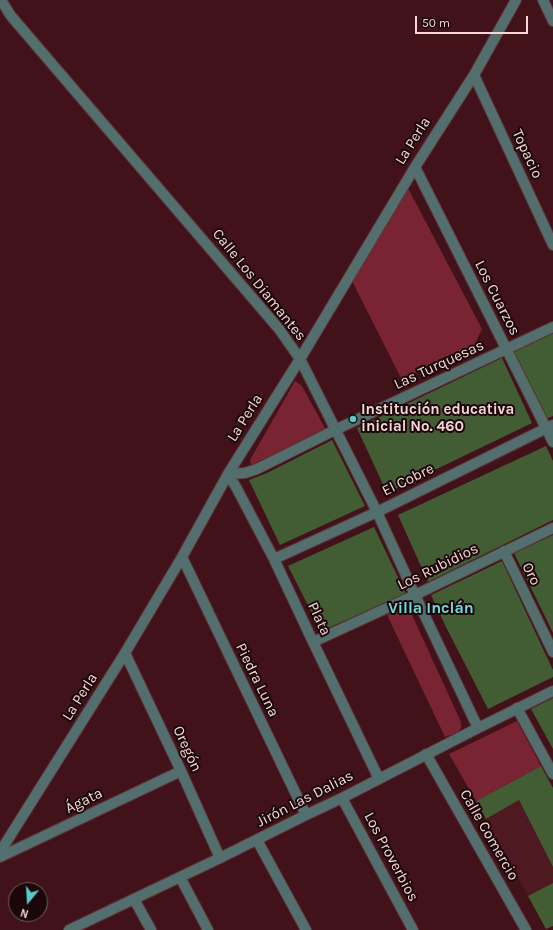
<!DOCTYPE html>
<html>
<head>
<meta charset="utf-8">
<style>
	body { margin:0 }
	#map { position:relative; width:553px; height:930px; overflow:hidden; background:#411219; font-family:Karla,sans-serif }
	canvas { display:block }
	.north { position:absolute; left:8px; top:882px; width:40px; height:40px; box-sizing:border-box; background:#1b0709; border:1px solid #735a5b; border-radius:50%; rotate:198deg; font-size:11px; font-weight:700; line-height:16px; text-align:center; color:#f7d6d7 }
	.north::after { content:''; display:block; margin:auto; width:14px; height:18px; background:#52cdcc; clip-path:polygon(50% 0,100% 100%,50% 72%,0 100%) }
	.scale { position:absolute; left:415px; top:16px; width:113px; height:18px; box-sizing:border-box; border:2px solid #f7d6d7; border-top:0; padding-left:5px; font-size:12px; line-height:14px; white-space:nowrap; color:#f7d6d7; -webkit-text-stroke:3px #1b0709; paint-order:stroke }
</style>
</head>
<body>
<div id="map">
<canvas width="553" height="930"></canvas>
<div class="north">N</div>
<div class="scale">50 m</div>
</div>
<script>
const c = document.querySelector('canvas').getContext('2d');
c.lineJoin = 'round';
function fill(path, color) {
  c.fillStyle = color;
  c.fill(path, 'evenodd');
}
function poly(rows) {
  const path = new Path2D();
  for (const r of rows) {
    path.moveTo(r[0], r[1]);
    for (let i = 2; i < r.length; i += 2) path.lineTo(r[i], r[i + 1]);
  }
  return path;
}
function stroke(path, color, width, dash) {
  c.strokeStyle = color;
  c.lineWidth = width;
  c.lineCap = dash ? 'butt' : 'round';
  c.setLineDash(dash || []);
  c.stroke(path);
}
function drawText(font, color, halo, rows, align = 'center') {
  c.font = font + ' Karla,sans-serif';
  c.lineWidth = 4;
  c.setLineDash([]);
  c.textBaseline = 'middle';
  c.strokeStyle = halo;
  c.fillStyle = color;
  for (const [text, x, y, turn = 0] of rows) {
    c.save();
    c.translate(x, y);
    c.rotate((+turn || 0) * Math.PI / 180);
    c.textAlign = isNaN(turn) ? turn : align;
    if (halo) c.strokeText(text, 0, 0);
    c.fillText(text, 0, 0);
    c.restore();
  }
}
const built = poly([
	[519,800,553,867,553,883,528,896,486,819]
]);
const green = poly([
	[408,188,482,329,474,346,402,380,352,281],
	[295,381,302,386,326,430,251,465,250,460],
	[408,606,461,722,461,728,458,733,445,737,387,615],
	[517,721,541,766,476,801,449,754]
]);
const building = poly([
	[553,333,553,416,546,419,513,352],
	[502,358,532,423,387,493,357,428],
	[332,440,365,506,280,545,249,480,267,473],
	[546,446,553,461,553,520,428,582,398,515],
	[374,527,406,594,321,631,288,566],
	[553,535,553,633,514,553],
	[502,561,553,670,553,677,488,709,446,627,431,595],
	[553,698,553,749,531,709],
	[541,766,553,788,553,867,519,800,486,819,476,801],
	[553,883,553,926,546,929,528,896]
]);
const minor = poly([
	[1,0,11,16,279,329,300,359,377,512,415,595,478,728],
	[543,0,553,21],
	[474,75,553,245],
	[415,167,553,442],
	[504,551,553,652],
	[182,557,306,815],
	[274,559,377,512,553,425],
	[313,642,415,595,553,528],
	[125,653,181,771,220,858],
	[517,708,553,774],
	[426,754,526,930],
	[379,779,313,642,274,559,236,487,228,474,245,473,257,469,335,430,553,327],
	[342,798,413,930],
	[257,840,306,930],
	[0,852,125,653,182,557,228,474,300,359,415,167,474,75,516,0],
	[0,857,181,771],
	[180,877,208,930],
	[134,899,151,930],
	[69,930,220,858,306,815,342,798,478,728,553,691]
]);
const markers = [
	[353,419,4,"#52cdcc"]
];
const streetNames = [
	["La Perla",413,141,-58],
	["Topacio",527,154,65],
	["Calle Los Diamantes",259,285,51],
	["Los Cuarzos",497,298,63],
	["Las Turquesas",439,365,-25],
	["La Perla",245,418,-58],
	["El Cobre",408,480,-26],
	["Los Rubidios",438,567,-26],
	["Oro",531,574,64],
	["Plata",319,619,65],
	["Piedra Luna",257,680,64],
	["La Perla",80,697,-58],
	["Oregón",187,749,65],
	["Jirón Las Dalias",305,799,-27],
	["Ágata",84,801,-26],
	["Calle Comercio",489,835,60],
	["Los Proverbios",391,857,62]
];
const poiNames = [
	["Institución educativa",361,410],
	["inicial No. 460",361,427]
];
const neighbourhoodNames = [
	["Villa Inclán",431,608]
];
fill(built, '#4f1922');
fill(green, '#782432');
fill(building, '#425d33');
stroke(minor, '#5e3137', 12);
stroke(minor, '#526f6e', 10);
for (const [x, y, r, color] of markers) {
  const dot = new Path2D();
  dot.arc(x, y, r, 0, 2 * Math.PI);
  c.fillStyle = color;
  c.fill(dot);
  stroke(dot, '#1b0709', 1.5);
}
drawText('15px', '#f7d6d7', '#1b0709', streetNames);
drawText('bold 15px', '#f7d6d7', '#1b0709', poiNames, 'left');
drawText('bold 16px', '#6fdcdb', '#1b0709', neighbourhoodNames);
</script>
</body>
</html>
